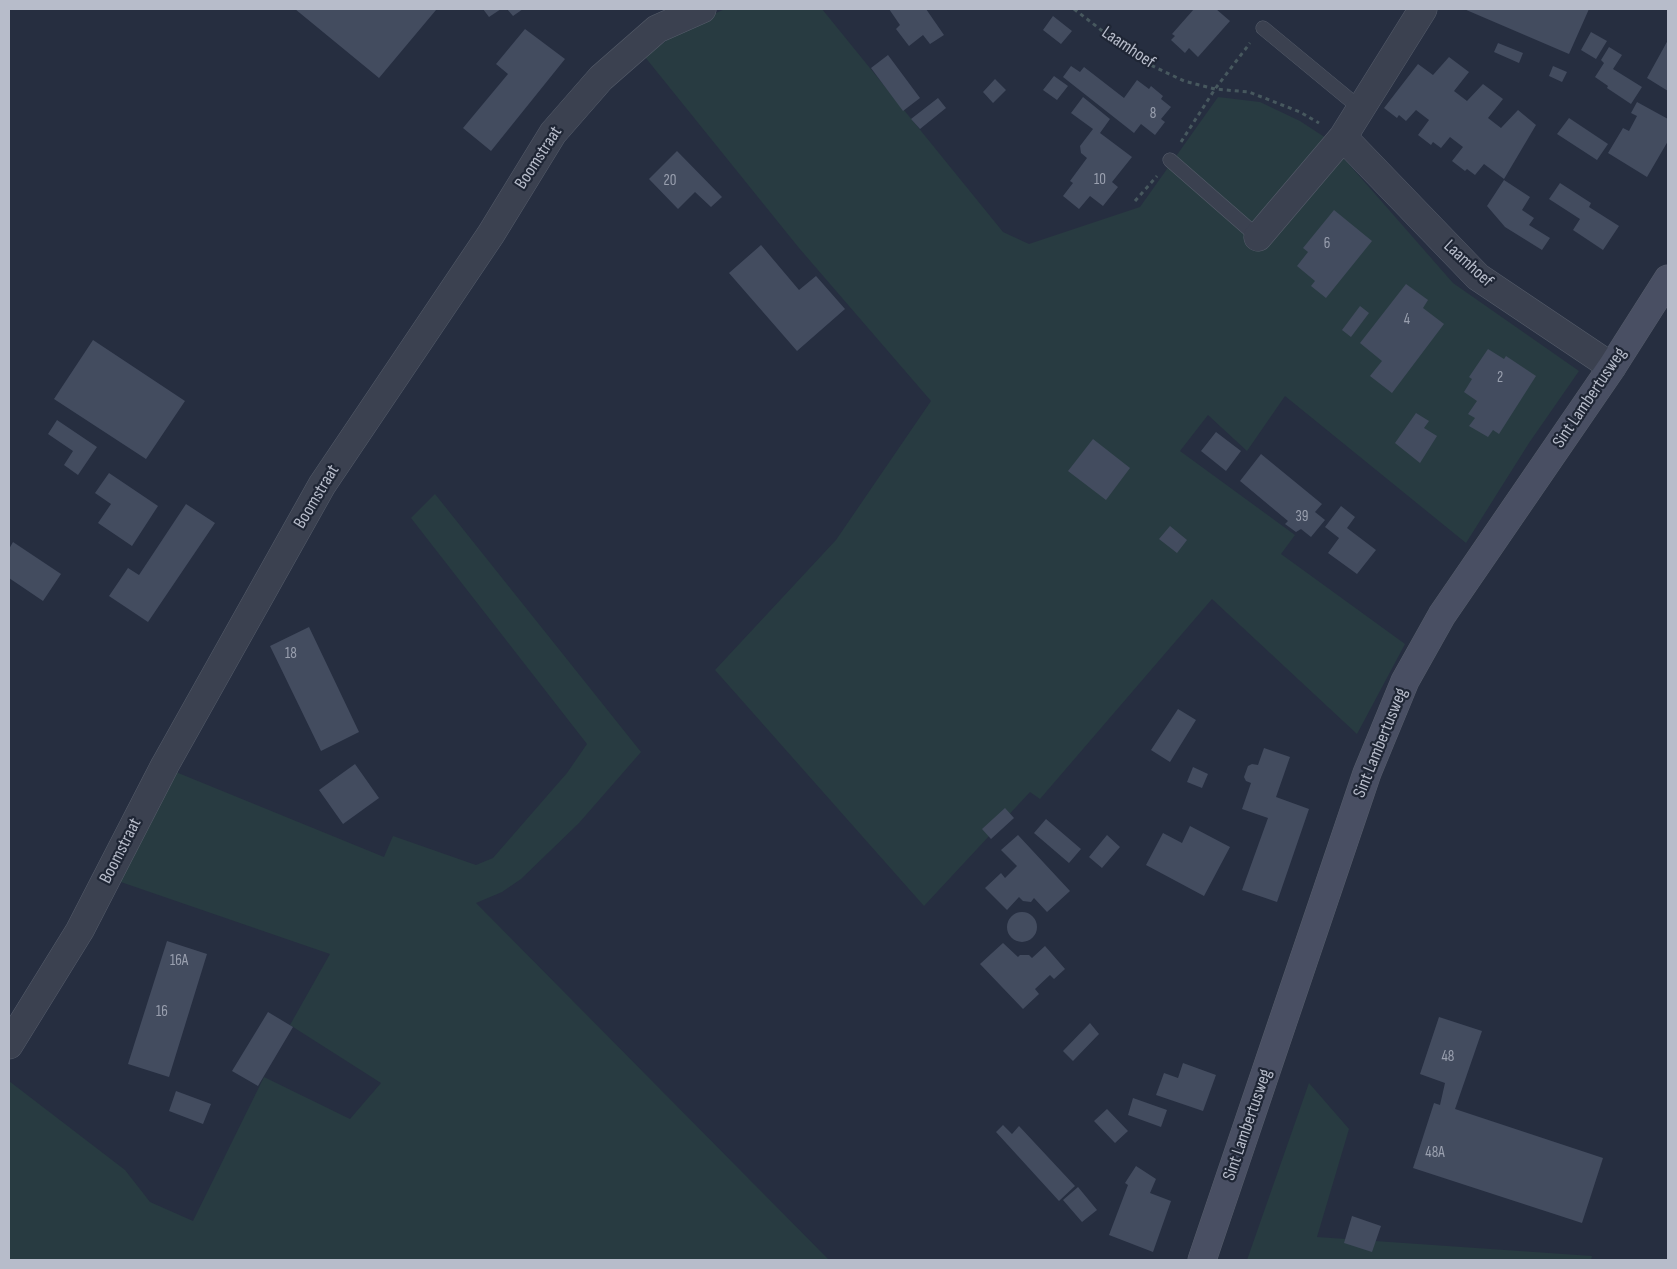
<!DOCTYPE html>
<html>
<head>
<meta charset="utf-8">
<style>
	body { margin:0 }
	#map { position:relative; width:1677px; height:1269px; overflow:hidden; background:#262e40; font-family:"Sofia Sans Condensed",sans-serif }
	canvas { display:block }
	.frame { position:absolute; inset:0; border:10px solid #b7bcca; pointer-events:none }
</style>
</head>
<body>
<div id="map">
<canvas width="1677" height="1269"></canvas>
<div class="frame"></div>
</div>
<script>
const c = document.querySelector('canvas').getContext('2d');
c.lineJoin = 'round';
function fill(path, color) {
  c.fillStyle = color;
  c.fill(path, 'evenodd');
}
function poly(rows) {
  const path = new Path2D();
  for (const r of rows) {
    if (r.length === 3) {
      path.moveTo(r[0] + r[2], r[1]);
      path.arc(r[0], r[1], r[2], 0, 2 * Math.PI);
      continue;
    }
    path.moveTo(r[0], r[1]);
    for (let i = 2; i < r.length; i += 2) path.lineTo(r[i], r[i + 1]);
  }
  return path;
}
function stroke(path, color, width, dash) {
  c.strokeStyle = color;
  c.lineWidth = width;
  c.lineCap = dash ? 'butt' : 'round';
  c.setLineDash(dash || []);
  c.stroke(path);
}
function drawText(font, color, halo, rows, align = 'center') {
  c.font = font + ' "Sofia Sans Condensed",sans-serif';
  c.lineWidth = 4.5;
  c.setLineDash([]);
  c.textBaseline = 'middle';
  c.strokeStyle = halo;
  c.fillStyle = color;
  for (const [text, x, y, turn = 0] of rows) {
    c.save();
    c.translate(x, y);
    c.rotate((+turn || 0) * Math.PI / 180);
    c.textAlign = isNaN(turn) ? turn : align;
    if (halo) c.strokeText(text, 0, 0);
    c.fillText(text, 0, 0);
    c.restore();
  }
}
const green = poly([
	[725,9,822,9,1003,232,1029,244,1140,207,1218,97,1260,102,1300,121,1326,138,1453,283,1579,371,1529,443,1466,543,1285,396,1247,451,1208,415,1180,451,1295,535,1281,554,1405,644,1357,734,1212,599,1040,799,1030,792,924,906,715,670,836,540,931,401,799,248,645,57,684,27],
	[435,494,641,752,579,823,521,879,502,892,476,903,829,1260,9,1260,9,1081,125,1170,150,1202,193,1221,264,1077,350,1119,381,1083,290,1025,330,954,115,880,166,768,384,857,393,836,476,865,493,858,567,773,587,744,411,518],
	[1309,1083,1349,1129,1317,1237,1592,1256,1591,1260,1247,1260]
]);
const building = poly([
	[295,9,435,9,436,10,379,78],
	[483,9,501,9,489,17],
	[507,9,523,9,513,16],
	[889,9,926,9,944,35,930,44,923,35,909,46,896,29,900,25],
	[1194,9,1216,9,1230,21,1198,57,1189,48,1185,53,1171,40,1175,36,1172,34],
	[1464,9,1589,9,1569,54],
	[1053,16,1072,31,1061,44,1043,30],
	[525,29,565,59,491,151,463,128,508,74,496,64],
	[1591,32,1607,41,1596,59,1581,50],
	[1668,40,1668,91,1647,78],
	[1498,43,1523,53,1519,63,1494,52],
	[1609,47,1622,55,1613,69,1642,87,1631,104,1607,88,1608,86,1595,77,1604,63,1601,60],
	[888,55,920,98,903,111,871,68],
	[1449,57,1469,72,1454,91,1467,101,1483,84,1503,99,1488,118,1501,128,1518,110,1536,125,1504,179,1484,164,1475,175,1467,169,1465,171,1452,161,1463,147,1450,137,1441,148,1433,142,1431,145,1418,135,1429,120,1416,110,1406,121,1399,115,1397,118,1384,108,1418,64,1433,75],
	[1071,66,1080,72,1084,67,1124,98,1137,80,1149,89,1151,86,1163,96,1161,99,1171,107,1161,119,1165,122,1155,135,1141,124,1134,133,1063,77],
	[1553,66,1567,72,1562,82,1549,76],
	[1054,76,1068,86,1057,100,1043,90],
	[995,79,1006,90,993,103,983,92],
	[1083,97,1110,119,1100,133,1132,157,1112,182,1118,187,1103,206,1090,196,1079,209,1063,196,1073,183,1070,181,1087,158,1081,153,1080,146,1093,129,1071,113],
	[938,98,946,108,920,129,911,119],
	[1637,102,1668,119,1668,141,1647,177,1608,153,1623,128,1629,131,1637,116,1631,113],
	[1569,118,1608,144,1597,160,1557,134],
	[677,151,722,197,711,207,695,192,678,209,649,179],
	[1504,180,1530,197,1522,210,1534,218,1529,225,1550,238,1542,250,1505,227,1487,206],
	[1560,183,1591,203,1589,207,1619,226,1603,250,1573,230,1580,219,1549,199],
	[1334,210,1372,241,1326,298,1311,286,1315,281,1297,266,1308,252,1303,248],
	[761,245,799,290,816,276,845,309,797,351,729,273],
	[1406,284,1428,300,1423,308,1444,324,1392,393,1370,376,1382,361,1360,343],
	[1360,306,1369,313,1351,337,1342,330],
	[93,340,185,401,146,459,54,399],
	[1488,349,1504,359,1506,356,1536,376,1499,434,1493,430,1488,437,1469,426,1475,418,1468,414,1477,401,1464,392,1472,379,1469,377],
	[1416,413,1429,421,1424,428,1437,436,1420,463,1395,443],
	[57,420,97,447,78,475,64,465,73,451,48,434],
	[1216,432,1241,451,1226,471,1201,451],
	[1093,439,1130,468,1106,500,1068,471],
	[1261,454,1322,504,1315,512,1325,520,1311,537,1301,529,1296,532,1285,524,1288,521,1240,481],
	[109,473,158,506,132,546,98,523,111,504,95,493],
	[186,504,215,523,148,622,109,596,128,568,139,575],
	[1341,506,1355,517,1347,528,1376,550,1357,574,1328,553,1339,538,1325,527],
	[1170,526,1187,540,1177,553,1159,539],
	[13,542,61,574,43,601,9,578,9,549],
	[309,627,359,732,321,751,270,646],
	[1178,709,1196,720,1170,762,1151,750],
	[1264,748,1290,757,1276,797,1309,809,1277,902,1242,890,1268,818,1242,809,1251,783,1246,781,1244,777,1248,766,1252,764,1258,765],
	[355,764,379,798,343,824,319,790],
	[1193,767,1208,774,1202,788,1187,782],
	[1005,808,1014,818,991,839,982,829],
	[1046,819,1081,849,1069,863,1034,833],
	[1190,826,1230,847,1204,896,1146,865,1163,833,1182,843],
	[1018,835,1070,891,1047,912,1034,898,1031,902,1023,901,1019,897,1007,910,985,888,1001,873,1005,878,1017,866,1001,850],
	[1107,835,1120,847,1102,868,1089,857],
	[1022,927,15],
	[167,941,207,954,169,1077,128,1064],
	[1003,943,1018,957,1020,955,1029,955,1032,958,1045,946,1065,969,1054,979,1050,975,1035,989,1039,994,1023,1009,980,964],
	[268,1012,293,1027,258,1086,232,1071],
	[1439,1017,1482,1031,1455,1109,1603,1158,1582,1223,1413,1168,1434,1103,1440,1105,1445,1083,1420,1074],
	[1090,1023,1099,1034,1073,1061,1063,1051],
	[1183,1063,1216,1075,1203,1111,1156,1095,1164,1073,1178,1078],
	[176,1091,211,1104,203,1124,169,1111],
	[1133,1098,1167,1110,1161,1127,1128,1115],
	[1107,1109,1128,1131,1115,1143,1094,1121],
	[1003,1125,1012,1134,1019,1126,1075,1186,1059,1201,996,1132],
	[1136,1166,1156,1179,1150,1193,1171,1201,1153,1252,1109,1235,1128,1185,1125,1183],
	[1078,1187,1097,1210,1082,1222,1063,1200],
	[1352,1216,1381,1226,1372,1252,1344,1243]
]);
const path = poly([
	[1074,9,1140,60,1184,81,1215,89,1249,92,1300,112,1319,123],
	[1181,142,1215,89,1250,43],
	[1135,201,1157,176]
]);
const lane = poly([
	[1263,28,1361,109],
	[1170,160,1258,237]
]);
const street = poly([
	[1343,137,1478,277,1612,367],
	[1258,237,1343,137,1423,9],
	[9,1045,80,930,165,765,322,485,491,234,553,133,601,78,657,29,702,9]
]);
const secondary = poly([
	[1202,1260,1367,773,1405,681,1442,615,1612,367,1668,279]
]);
const numberNames = [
	["8",1153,114],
	["10",1100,180],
	["20",670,181],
	["6",1327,244],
	["4",1407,320],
	["2",1500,378],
	["39",1302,517],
	["18",291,654],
	["16A",179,961],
	["16",162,1012],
	["48",1448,1057],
	["48A",1435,1153]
];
const streetNames = [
	["Laamhoef",1128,48,34],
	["Boomstraat",539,158,-57],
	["Laamhoef",1468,264,43],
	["Sint Lambertusweg",1590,398,-56],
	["Boomstraat",317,497,-59],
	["Sint Lambertusweg",1381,743,-68],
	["Boomstraat",121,851,-63],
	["Sint Lambertusweg",1248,1125,-71]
];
fill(green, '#283b41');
fill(building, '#434c5f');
stroke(lane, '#555c6a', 15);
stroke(street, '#555c6a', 29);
stroke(secondary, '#555c6a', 29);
stroke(path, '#47585e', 3, [4, 4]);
stroke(lane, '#3b4150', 14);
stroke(street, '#3b4150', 28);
stroke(secondary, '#494f63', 28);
drawText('15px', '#9aa0af', null, numberNames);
drawText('18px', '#b7bcca', '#1f2635', streetNames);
</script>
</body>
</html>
